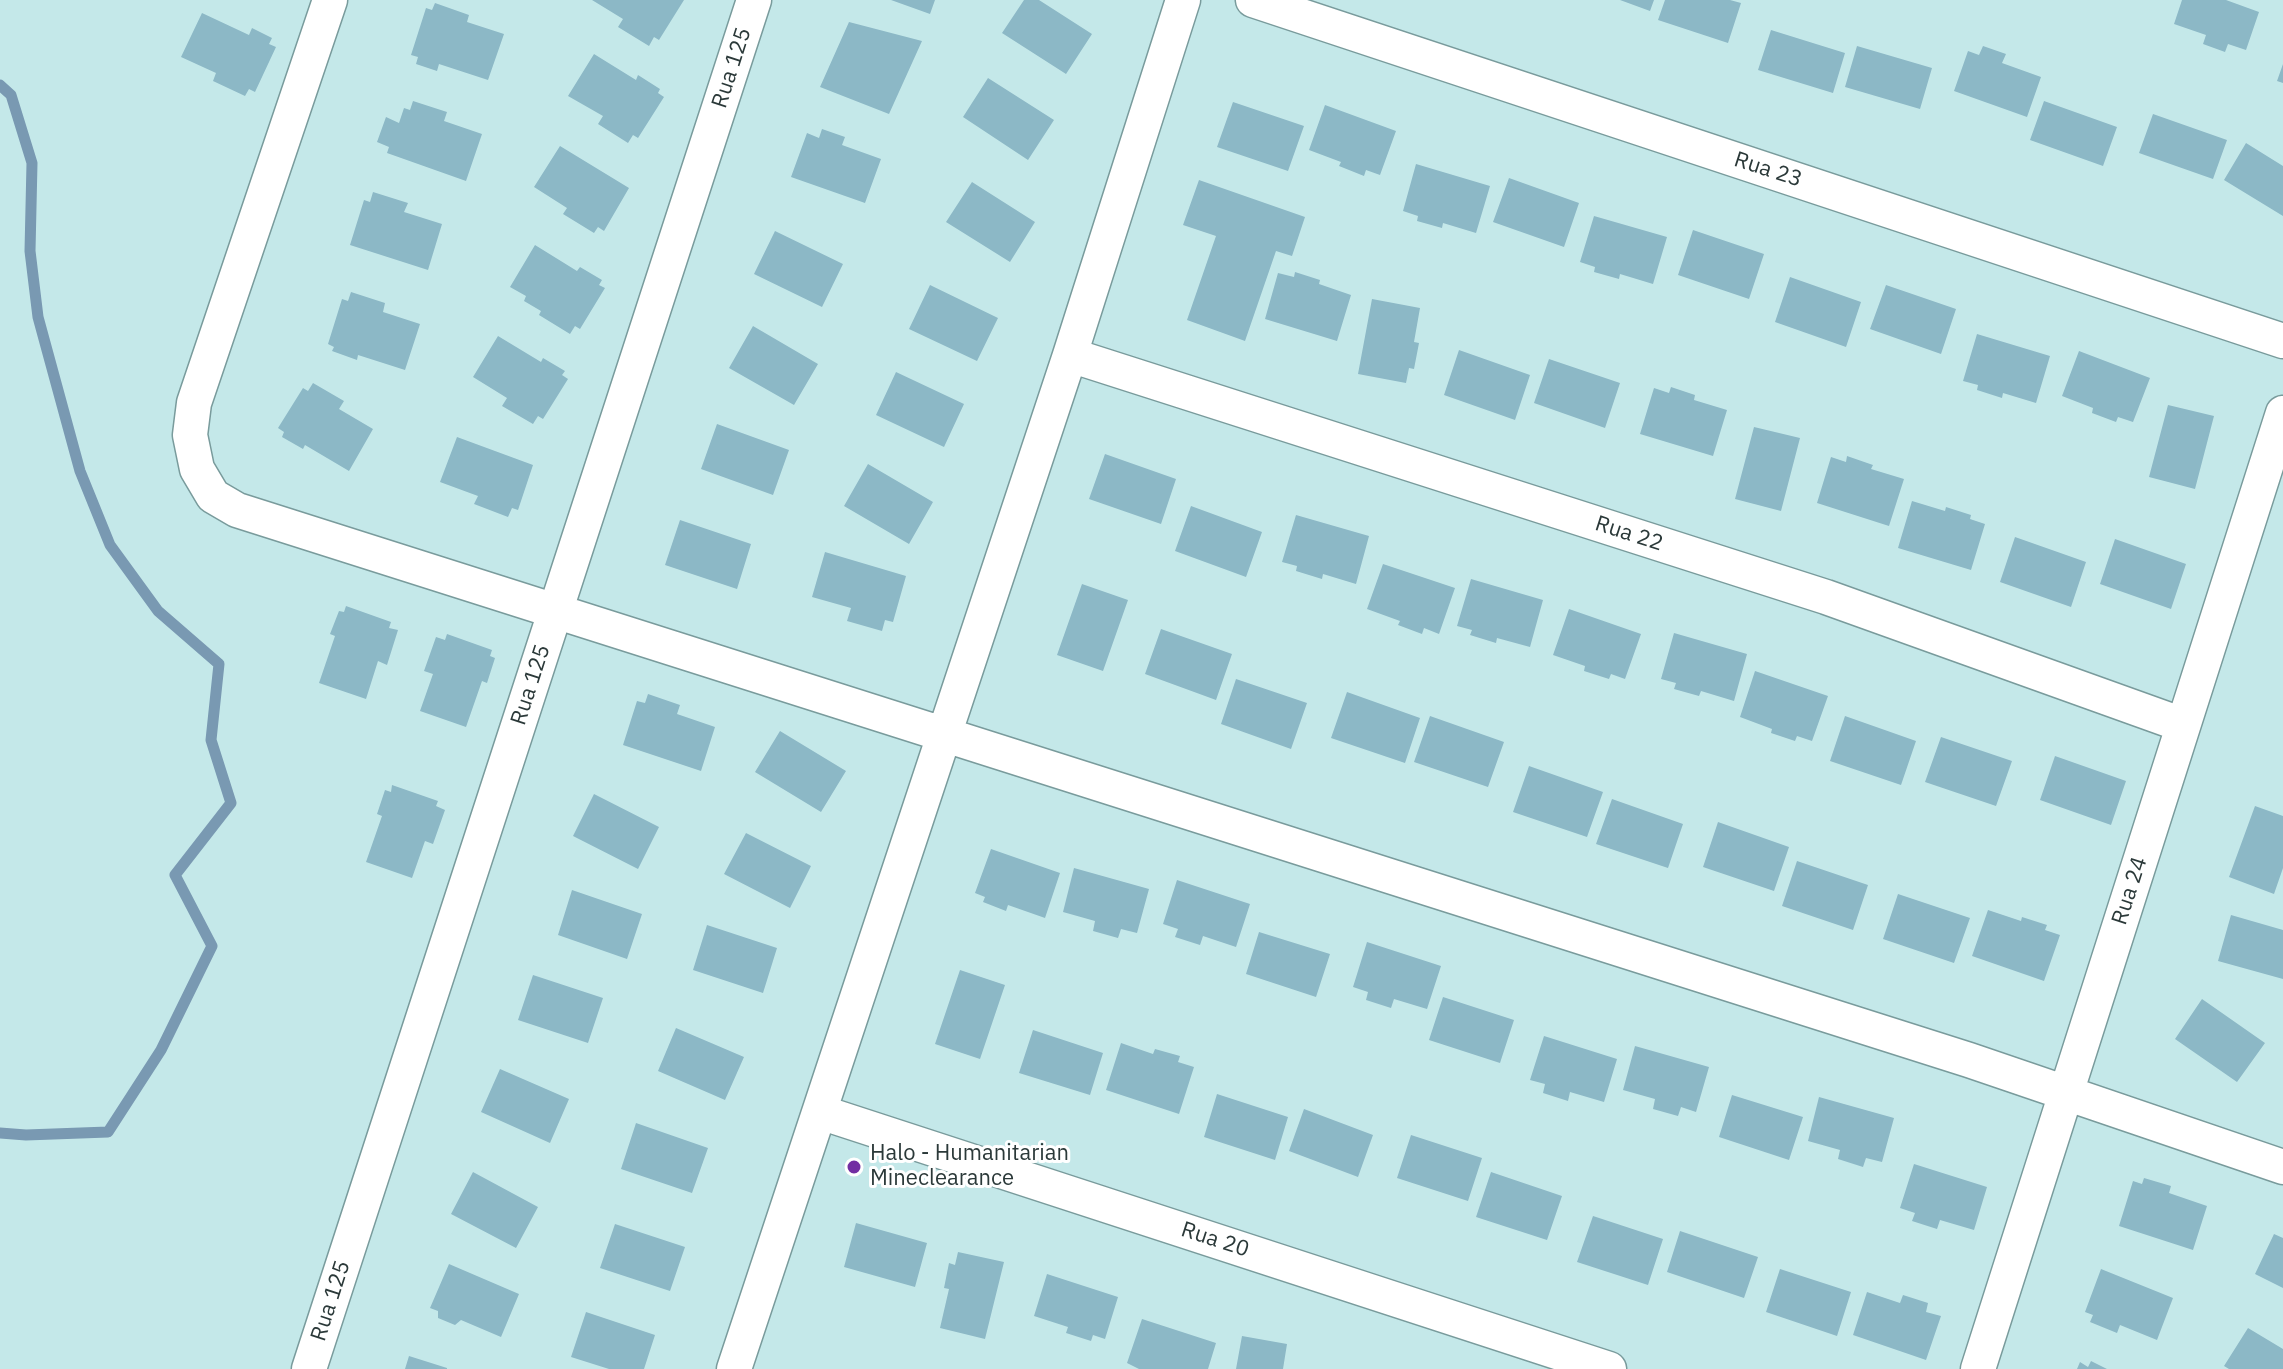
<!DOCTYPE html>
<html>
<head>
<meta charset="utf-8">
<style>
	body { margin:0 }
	canvas { display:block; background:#c4e8e9 }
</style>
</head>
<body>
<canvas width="2283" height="1369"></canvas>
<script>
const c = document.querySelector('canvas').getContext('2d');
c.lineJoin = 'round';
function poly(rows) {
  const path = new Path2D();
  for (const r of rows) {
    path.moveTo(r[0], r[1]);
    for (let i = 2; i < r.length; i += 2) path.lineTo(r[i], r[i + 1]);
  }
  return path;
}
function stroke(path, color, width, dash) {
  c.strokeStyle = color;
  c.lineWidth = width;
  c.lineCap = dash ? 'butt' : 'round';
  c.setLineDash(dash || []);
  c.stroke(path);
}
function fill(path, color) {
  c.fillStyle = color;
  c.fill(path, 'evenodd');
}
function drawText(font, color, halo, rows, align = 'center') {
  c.font = font + ' "IBM Plex Sans",sans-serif';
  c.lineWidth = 6;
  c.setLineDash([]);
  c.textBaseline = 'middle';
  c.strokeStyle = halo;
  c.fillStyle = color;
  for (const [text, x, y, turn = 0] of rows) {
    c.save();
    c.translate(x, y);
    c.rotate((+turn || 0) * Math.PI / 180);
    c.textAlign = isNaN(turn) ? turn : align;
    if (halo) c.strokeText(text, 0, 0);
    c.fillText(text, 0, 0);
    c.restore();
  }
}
const stream = poly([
	[0,85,11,95,32,163,30,251,38,317,80,471,110,545,158,611,219,664,211,740,231,803,175,875,212,946,161,1050,108,1132,26,1135,0,1133]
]);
const building = poly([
	[592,0,684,0,659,40,654,37,649,46,618,27,623,19],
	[891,0,935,0,930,14],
	[1024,0,1039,0,1092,34,1066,74,1002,33],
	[1620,0,1654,0,1650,11],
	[1665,0,1730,0,1741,3,1728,43,1658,20],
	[2182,0,2226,0,2259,12,2246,50,2228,44,2225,52,2203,44,2206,35,2174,24],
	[435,3,469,15,467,22,504,34,488,80,439,64,437,71,416,64,418,57,411,55,426,8,432,10],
	[202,13,249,35,252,28,272,38,269,44,276,47,255,92,249,89,245,96,213,81,216,73,181,57],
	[849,22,922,41,889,114,820,87],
	[1771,30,1845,53,1833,93,1758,70],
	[1857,46,1932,68,1920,109,1845,87],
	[1983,46,2006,54,2002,63,2041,77,2027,117,1954,91,1968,51,1979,55],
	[594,54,636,80,638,75,660,89,658,93,664,97,638,138,633,135,628,143,598,124,603,116,568,96],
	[2283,64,2283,83,2277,81],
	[988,78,1054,120,1028,160,963,117],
	[413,101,447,112,444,121,482,134,466,181,387,153,389,147,377,142,386,117,399,123,404,108,410,110],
	[2044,101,2117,127,2103,166,2030,140],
	[1233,102,1304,126,1288,171,1217,147],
	[1325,105,1396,131,1380,175,1366,170,1364,176,1339,166,1341,162,1309,150],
	[2153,114,2227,140,2213,179,2139,153],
	[822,129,845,137,842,145,881,159,865,203,791,177,807,133,819,138],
	[2246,143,2283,166,2283,216,2224,180],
	[560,146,629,188,604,231,598,227,594,233,563,214,567,208,534,187],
	[1416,164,1490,186,1476,233,1443,223,1442,228,1417,221,1418,216,1403,211],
	[1509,178,1579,203,1564,247,1493,222],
	[1199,180,1305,217,1292,256,1276,251,1245,341,1187,320,1216,236,1183,225],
	[972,182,1035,222,1010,262,946,222],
	[373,192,408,203,404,212,442,224,428,270,350,245,364,200,370,202],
	[1594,216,1667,237,1653,284,1620,274,1619,279,1594,272,1595,267,1580,262],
	[1693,230,1764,254,1749,299,1678,275],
	[775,231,843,264,822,307,754,274],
	[535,245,577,271,580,267,602,280,599,285,605,288,580,329,575,326,570,334,539,315,541,311,524,301,526,296,510,287],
	[1295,272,1320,280,1319,284,1351,295,1337,341,1265,319,1278,273,1294,277],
	[1790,277,1861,302,1846,347,1775,322],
	[930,285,998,318,977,361,909,329],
	[1886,285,1956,309,1941,354,1870,329],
	[351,292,385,303,383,312,420,324,405,370,358,355,357,360,332,351,334,347,328,344,342,299,348,301],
	[1372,299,1420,308,1414,342,1419,343,1414,369,1409,368,1406,383,1358,374],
	[753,326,818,364,794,405,729,368],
	[1977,334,2050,356,2036,403,2003,393,2002,398,1977,390,1978,385,1963,381],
	[498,336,541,362,543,358,565,371,562,375,568,379,543,419,538,416,533,424,502,406,507,398,473,377],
	[1459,350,1530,375,1515,420,1444,395],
	[2079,351,2150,378,2133,422,2118,417,2116,422,2092,413,2093,408,2062,396],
	[1549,359,1620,383,1605,428,1534,403],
	[896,372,964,404,944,447,876,415],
	[313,383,344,401,339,409,373,429,349,471,305,445,303,449,282,437,284,432,278,428,303,388,308,391],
	[1671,387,1695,395,1694,400,1727,410,1713,456,1640,434,1654,388,1669,393],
	[2168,405,2214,416,2195,489,2149,477],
	[717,424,789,450,773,495,701,469],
	[1754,427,1800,438,1781,511,1735,499],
	[457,437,533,465,518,510,512,508,508,517,474,504,478,496,440,482],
	[1105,454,1176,479,1161,524,1089,499],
	[1847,456,1873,465,1871,469,1904,479,1889,526,1817,503,1831,457,1846,462],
	[868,464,933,502,909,544,844,506],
	[1912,501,1945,511,1946,507,1971,515,1970,519,1985,524,1971,570,1898,548],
	[1191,506,1262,532,1246,577,1175,551],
	[1296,515,1369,536,1356,584,1323,574,1322,579,1296,571,1297,566,1282,562],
	[680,520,751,544,737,589,665,565],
	[2015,537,2086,562,2071,607,2000,582],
	[2115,539,2186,564,2171,609,2100,584],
	[825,552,906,576,893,622,885,620,882,631,847,621,851,608,812,597],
	[1383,564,1455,588,1439,634,1424,628,1422,634,1398,625,1400,621,1367,609],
	[1471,579,1543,600,1530,647,1497,638,1496,643,1470,635,1472,630,1457,626],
	[1082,584,1128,600,1103,671,1057,655],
	[346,606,391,622,389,628,398,630,387,665,378,661,366,699,319,683,335,636,330,634,339,611,344,612],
	[1569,609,1641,634,1625,679,1611,674,1609,679,1584,671,1585,666,1553,655],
	[1161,629,1232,654,1216,700,1145,674],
	[1674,633,1747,654,1734,701,1701,691,1699,696,1674,689,1676,683,1661,679],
	[447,634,492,650,490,656,495,658,487,683,482,681,466,727,420,711,433,674,424,671,436,637,445,640],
	[1755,671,1828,696,1812,741,1797,736,1795,741,1771,733,1772,729,1740,717],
	[1236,679,1307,703,1291,749,1221,724],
	[1347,692,1420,718,1405,763,1331,738],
	[648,694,680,705,677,714,715,727,701,771,623,745,637,701,645,703],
	[1430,716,1504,742,1488,787,1414,762],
	[1845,716,1916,741,1901,785,1830,761],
	[780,731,846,771,821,812,755,772],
	[1941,737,2012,761,1996,806,1925,782],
	[2055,756,2126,781,2111,825,2040,800],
	[1529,766,1603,792,1587,837,1513,812],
	[392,785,438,801,436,806,445,810,433,844,425,841,412,878,366,862,382,816,377,814,385,790,391,792],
	[594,794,659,827,638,869,573,836],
	[1612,799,1683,824,1668,868,1596,844],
	[2255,806,2283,816,2283,868,2274,894,2229,877],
	[1718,822,1789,847,1774,891,1703,867],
	[746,833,811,866,790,908,724,874],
	[991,849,1060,873,1045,918,1008,905,1006,911,983,902,985,897,975,893],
	[1797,861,1868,885,1853,930,1782,906],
	[1074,868,1149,889,1137,933,1121,929,1118,938,1093,931,1095,921,1063,912],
	[1177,880,1250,904,1236,947,1203,936,1200,945,1175,937,1178,929,1163,924],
	[572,890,642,914,627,959,558,935],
	[1898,894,1970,918,1954,963,1883,939],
	[1988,910,2021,921,2022,917,2047,925,2045,930,2060,935,2044,981,1972,956],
	[2231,915,2283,930,2283,979,2218,961],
	[707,925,777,948,763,993,693,970],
	[1259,932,1330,954,1316,997,1246,974],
	[1367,942,1441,966,1427,1009,1394,999,1391,1008,1366,1000,1368,992,1353,987],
	[960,970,1005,985,980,1059,935,1044],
	[533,975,603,998,588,1043,518,1020],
	[1443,997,1514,1020,1500,1063,1429,1040],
	[2202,999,2265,1043,2237,1082,2175,1039],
	[676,1028,744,1057,725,1100,658,1071],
	[1033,1030,1103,1053,1090,1095,1019,1073],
	[1544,1036,1617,1059,1604,1102,1570,1092,1568,1101,1543,1093,1545,1084,1530,1080],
	[1121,1043,1153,1054,1155,1049,1180,1056,1178,1062,1194,1067,1179,1114,1106,1090],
	[1635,1046,1709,1067,1696,1112,1681,1107,1678,1116,1653,1109,1655,1099,1623,1090],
	[500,1069,569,1099,550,1143,481,1112],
	[1217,1094,1288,1117,1275,1160,1204,1137],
	[1732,1095,1803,1117,1789,1160,1719,1137],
	[1819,1097,1894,1118,1882,1162,1866,1158,1863,1167,1838,1159,1840,1150,1808,1141],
	[1304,1109,1373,1135,1358,1177,1289,1151],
	[636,1123,708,1148,692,1193,621,1169],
	[1411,1135,1482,1158,1468,1201,1397,1178],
	[1914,1164,1987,1187,1974,1230,1940,1220,1937,1229,1912,1221,1915,1213,1900,1208],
	[473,1172,538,1207,516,1248,451,1214],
	[1491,1172,1562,1196,1547,1240,1476,1217],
	[2144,1178,2171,1186,2169,1193,2207,1206,2193,1250,2119,1226,2133,1181,2142,1184],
	[1593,1216,1663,1239,1648,1285,1577,1262],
	[856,1223,927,1243,915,1287,844,1267],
	[615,1224,685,1247,670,1291,600,1268],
	[1680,1231,1758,1257,1744,1298,1667,1272],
	[2274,1234,2283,1238,2283,1288,2255,1274],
	[958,1252,1004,1262,985,1339,940,1328,949,1289,944,1288,949,1263,955,1265],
	[449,1264,519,1294,501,1337,461,1320,455,1325,438,1318,438,1311,430,1308],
	[1780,1269,1851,1292,1837,1336,1766,1312],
	[2101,1269,2173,1298,2157,1340,2120,1325,2117,1333,2090,1322,2093,1315,2085,1312],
	[1047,1274,1118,1297,1105,1339,1093,1335,1091,1341,1066,1333,1068,1327,1034,1316],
	[1867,1292,1900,1303,1903,1295,1928,1303,1926,1312,1941,1316,1926,1360,1853,1335],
	[586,1312,655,1335,644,1369,609,1369,571,1357],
	[1142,1319,1216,1343,1208,1369,1139,1369,1127,1363],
	[2248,1328,2283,1349,2283,1369,2229,1369,2224,1366],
	[1242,1336,1287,1344,1283,1369,1236,1369],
	[409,1356,447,1368,447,1369,405,1369],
	[2091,1361,2107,1369,2077,1369,2080,1362,2088,1367]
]);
const minor = poly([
	[330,0,194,403,190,435,197,469,213,496,237,510,1969,1060,2283,1167],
	[1253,0,2283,341],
	[1070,355,1826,597,2183,725],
	[820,1112,1609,1369],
	[309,1369,754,0],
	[734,1369,1070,355,1183,0],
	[1978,1369,2283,413]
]);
const markers = [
	[854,1167,8,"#722ea2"]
];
const streetNames = [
	["Rua 125",732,68,-72],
	["Rua 23",1768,170,18],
	["Rua 22",1629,534,18],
	["Rua 125",531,685,-72],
	["Rua 24",2130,891,-72],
	["Rua 20",1215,1240,18],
	["Rua 125",331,1301,-72]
];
const poiNames = [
	["Halo - Humanitarian",870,1154],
	["Mineclearance",870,1179]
];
stroke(stream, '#7999b2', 11);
fill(building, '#8cb8c6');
stroke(minor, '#799b9c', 37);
stroke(minor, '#fff', 34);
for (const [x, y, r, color] of markers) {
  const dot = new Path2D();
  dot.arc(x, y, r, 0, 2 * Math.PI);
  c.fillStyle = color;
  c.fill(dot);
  stroke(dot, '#fff', 3);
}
drawText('22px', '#2b3939', '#fff', streetNames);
drawText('22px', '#2b3939', '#fff', poiNames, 'left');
</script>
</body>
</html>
